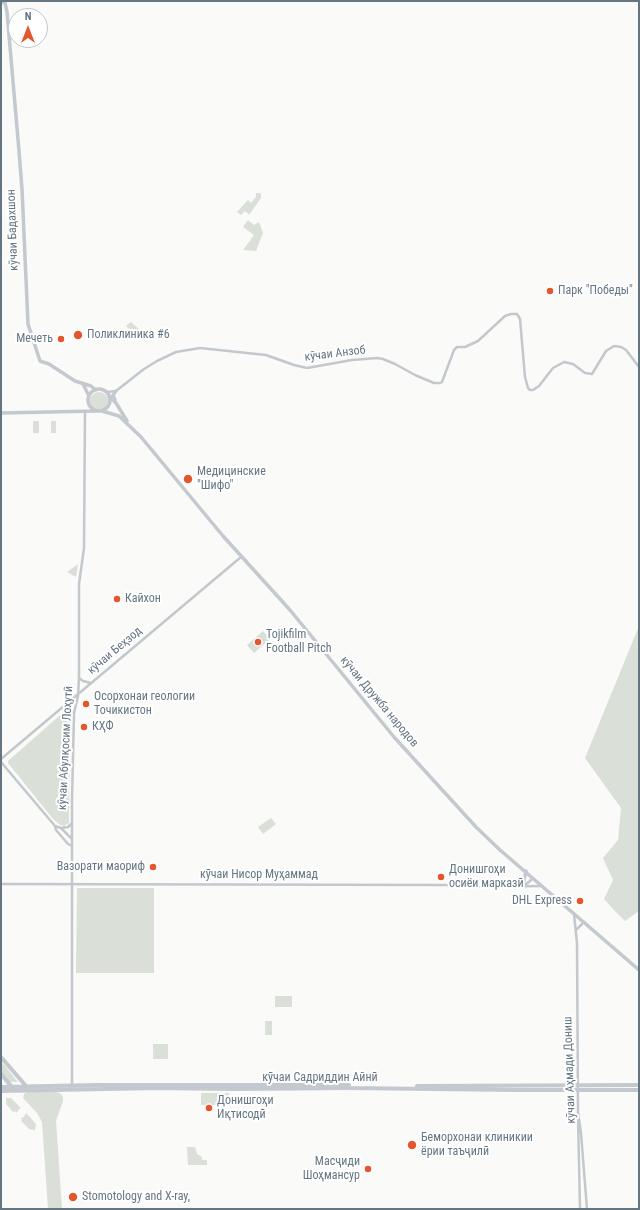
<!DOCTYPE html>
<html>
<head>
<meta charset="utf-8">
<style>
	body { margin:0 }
	#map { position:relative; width:640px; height:1210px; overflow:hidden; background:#fafaf8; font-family:"Roboto Condensed",sans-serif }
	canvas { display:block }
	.frame { position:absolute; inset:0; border:2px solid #657683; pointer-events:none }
	.north { position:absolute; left:8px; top:8px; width:40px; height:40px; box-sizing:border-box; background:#fff; border:1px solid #c1c8cd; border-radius:50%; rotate:0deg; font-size:11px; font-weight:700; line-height:16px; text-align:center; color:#657683 }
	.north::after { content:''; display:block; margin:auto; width:14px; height:18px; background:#e4572e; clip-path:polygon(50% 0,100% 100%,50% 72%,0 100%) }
</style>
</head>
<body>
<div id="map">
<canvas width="640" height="1210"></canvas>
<div class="frame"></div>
<div class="north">N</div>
</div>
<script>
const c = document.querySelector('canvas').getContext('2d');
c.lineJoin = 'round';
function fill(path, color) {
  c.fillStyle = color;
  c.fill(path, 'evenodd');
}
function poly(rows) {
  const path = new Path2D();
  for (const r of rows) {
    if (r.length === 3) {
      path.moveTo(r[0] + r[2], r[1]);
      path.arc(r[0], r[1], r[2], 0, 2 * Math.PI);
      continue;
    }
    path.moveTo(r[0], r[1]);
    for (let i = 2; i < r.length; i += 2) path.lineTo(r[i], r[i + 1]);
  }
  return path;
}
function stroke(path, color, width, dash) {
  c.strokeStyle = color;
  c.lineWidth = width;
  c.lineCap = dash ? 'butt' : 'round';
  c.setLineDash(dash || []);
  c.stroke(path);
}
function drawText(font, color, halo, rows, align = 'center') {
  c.font = font + ' "Roboto Condensed",sans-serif';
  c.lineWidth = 4;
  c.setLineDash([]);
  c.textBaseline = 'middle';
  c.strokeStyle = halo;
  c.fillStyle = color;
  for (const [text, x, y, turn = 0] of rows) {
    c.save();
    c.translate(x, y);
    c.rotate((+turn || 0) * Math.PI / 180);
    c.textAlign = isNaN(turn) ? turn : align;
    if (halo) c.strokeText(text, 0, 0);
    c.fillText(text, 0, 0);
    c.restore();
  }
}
const green = poly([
	[256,193,261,193,261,198,249,215,245,211,241,215,237,212,248,200,251,203,256,197],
	[248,220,254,225,259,222,263,233,256,251,243,250,254,235,243,227],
	[131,322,139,329,134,334,126,326],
	[99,401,9],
	[33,421,39,421,39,433,33,433],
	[51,421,56,421,56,433,51,433],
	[78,564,76,577,67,572],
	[639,626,639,911,625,921,615,911,604,899,613,880,603,858,618,840,621,808,585,758],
	[263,631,270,639,254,653,247,645],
	[67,709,72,711,72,713,70,725,69,823,64,826,60,825,53,819,8,763,8,761],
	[271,818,276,824,263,834,258,827],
	[77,888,154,888,154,973,76,973],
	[275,996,292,996,292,1007,275,1007],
	[265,1021,272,1021,272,1035,265,1035],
	[153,1044,168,1044,168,1059,153,1059],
	[1,1061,18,1082,10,1082,1,1072],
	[27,1092,56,1092,60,1093,63,1097,63,1101,56,1121,62,1209,48,1209,42,1122,37,1113,23,1098,24,1094],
	[201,1093,229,1093,229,1105,201,1105],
	[6,1098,11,1098,21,1108,18,1110,18,1111,16,1113,15,1111,13,1112,6,1104],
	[26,1113,36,1124,35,1130,29,1129,21,1121,22,1120,21,1118,24,1117],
	[187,1147,195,1147,197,1154,202,1157,202,1160,207,1160,207,1165,188,1165]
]);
const minor = poly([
	[107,392,116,391,144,369,157,361,176,352,200,348,266,355,294,365,307,368,352,360,377,358,383,359,395,364,415,375,434,383,440,383,442,382,454,350,457,347,465,347,478,341,505,316,511,314,517,314,520,319,525,377,528,388,530,390,533,390,539,386,553,368,564,362,573,364,585,373,592,374,606,351,614,346,621,347,626,350,639,367],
	[79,678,83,681,91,683],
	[62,708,69,708,74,713],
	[1,759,241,557],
	[1,762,55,826,56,830,68,844,72,846],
	[55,826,61,828,72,839],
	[61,828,68,827,72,823],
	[1,884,445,885,470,887,542,886],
	[523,886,529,882,533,878],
	[574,914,577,943,578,1113,581,1133,587,1209],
	[577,929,584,922],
	[72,1086,72,801,74,713,78,696,79,678,79,584,84,548,85,411],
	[578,1116,580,1209]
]);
const major = poly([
	[1,2,5,3,7,12,19,151,22,189,28,324,40,361,49,364,75,381,91,386,96,390],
	[83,384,89,396],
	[99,400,11],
	[110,397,116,403,127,421],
	[115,400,113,395,116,391],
	[102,411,119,416,141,437,223,536,290,610,394,737,476,827,500,850,639,970],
	[1,413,96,411],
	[523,885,526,871]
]);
const highway = poly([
	[1,1057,26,1086],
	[1,1074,12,1087],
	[417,1086,639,1085],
	[1,1087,97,1085,349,1085],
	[1,1091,157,1088,233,1089,349,1088,517,1090,639,1090]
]);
const markers = [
	[550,291,4,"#e4572e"],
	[78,335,5,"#e4572e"],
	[61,339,4,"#e4572e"],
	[188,479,5,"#e4572e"],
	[117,599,4,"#e4572e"],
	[258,642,4,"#e4572e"],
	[86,704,4,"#e4572e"],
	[84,727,4,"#e4572e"],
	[153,867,4,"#e4572e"],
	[441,877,4,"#e4572e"],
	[580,901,4,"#e4572e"],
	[209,1108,4,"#e4572e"],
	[412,1145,5,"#e4572e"],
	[368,1169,4,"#e4572e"],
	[73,1197,5,"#e4572e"]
];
const streetNames = [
	["кӯчаи Бадахшон",13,230,-92],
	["кӯчаи Анзоб",335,354,-7],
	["кӯчаи Беҳзод",115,651,-40],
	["кӯчаи Дружба народов",379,702,50],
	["кӯчаи Абулқосим Лоҳутӣ",66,748,-87],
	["кӯчаи Нисор Муҳаммад",259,875],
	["кӯчаи Аҳмади Дониш",570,1070,-92],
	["кӯчаи Садриддин Айнӣ",320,1078]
];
const poiNames = [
	["Парк \"Победы\"",558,291],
	["Поликлиника #6",87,335],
	["Мечеть",53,339,"right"],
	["Медицинские",197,472],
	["\"Шифо\"",197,486],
	["Кайхон",125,599],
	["Tojikfilm",266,635],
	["Football Pitch",266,649],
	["Осорхонаи геологии",94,697],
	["Точикистон",94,711],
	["КҲФ",92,727],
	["Вазорати маориф",145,867,"right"],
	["Донишгоҳи",449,870],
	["осиёи марказӣ",449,884],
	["DHL Express",572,901,"right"],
	["Донишгоҳи",217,1101],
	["Иқтисодӣ",217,1115],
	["Беморхонаи клиникии",421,1138],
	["ёрии таъҷилӣ",421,1152],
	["Масҷиди",360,1162,"right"],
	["Шоҳмансур",360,1176,"right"],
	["Stomotology and X-ray,",82,1197]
];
fill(green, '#dadfd7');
stroke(minor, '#c3c8cc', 2.5);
stroke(major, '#c3c9ce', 3.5);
stroke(highway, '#c3c9ce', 4);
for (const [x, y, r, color] of markers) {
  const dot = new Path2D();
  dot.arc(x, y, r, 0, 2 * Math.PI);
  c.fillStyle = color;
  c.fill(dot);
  stroke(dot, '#fff', 1.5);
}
drawText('12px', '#657683', '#fff', streetNames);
drawText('12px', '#657683', '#fff', poiNames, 'left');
</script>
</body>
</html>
